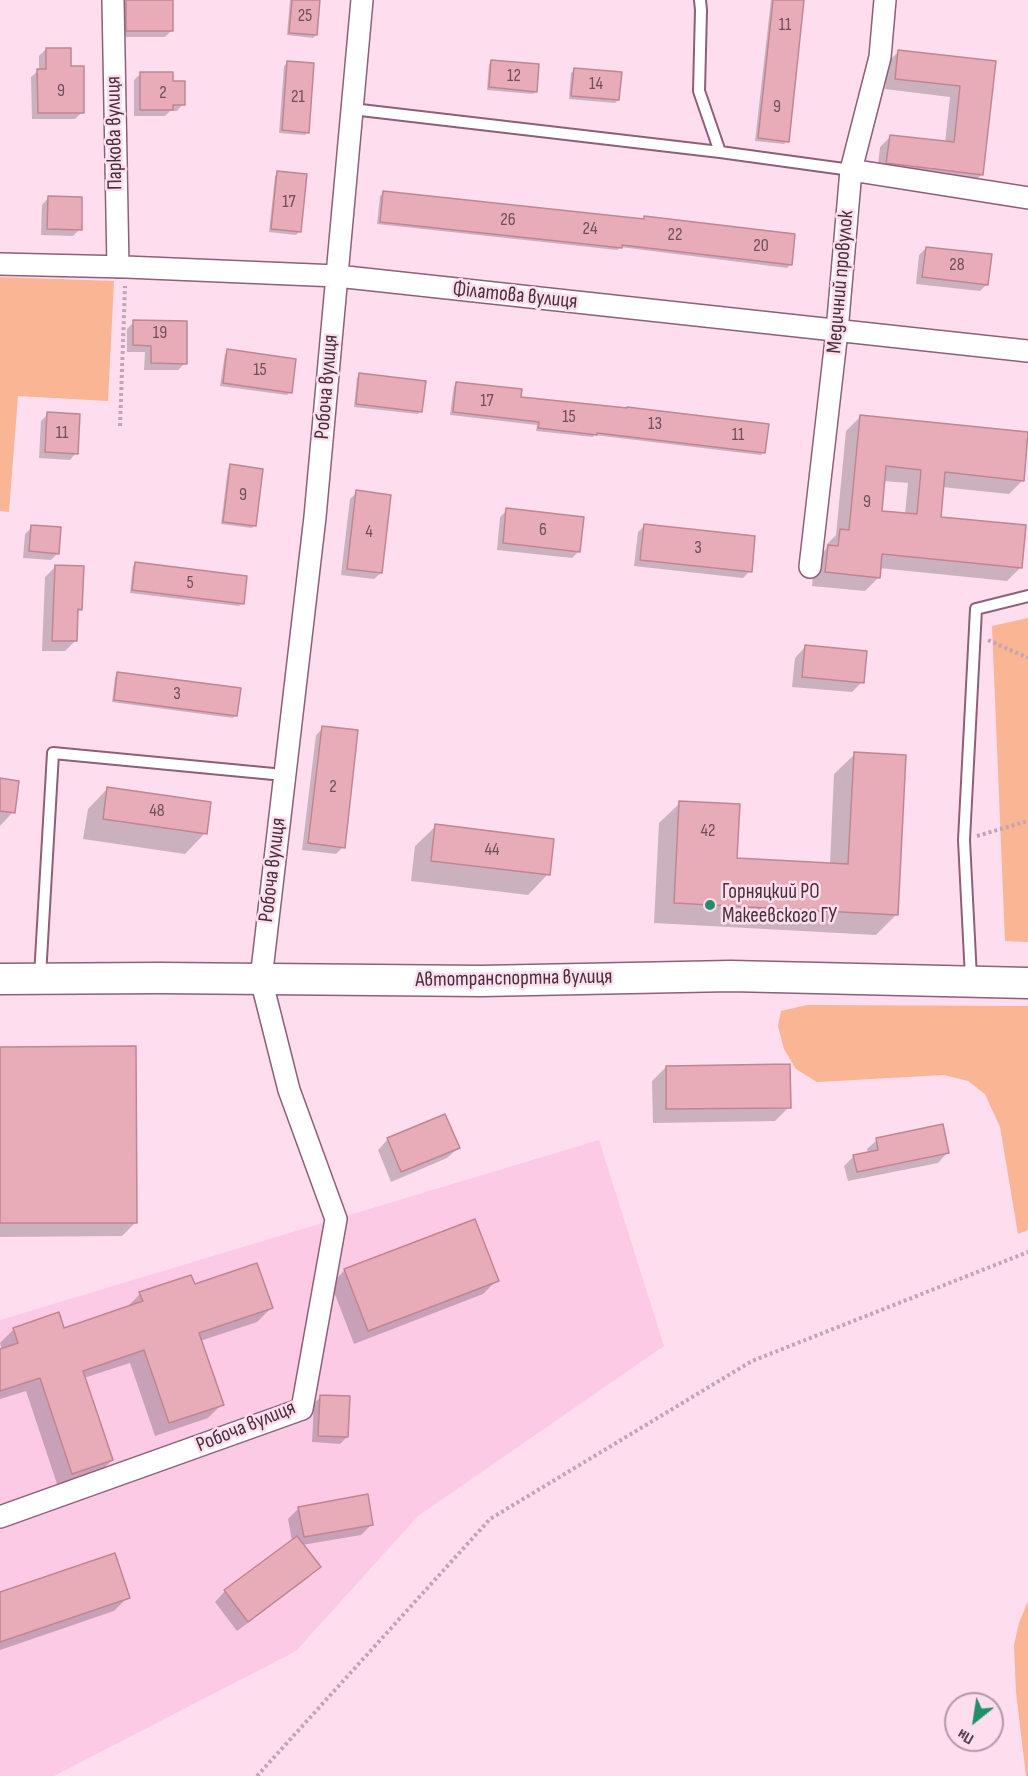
<!DOCTYPE html>
<html>
<head>
<meta charset="utf-8">
<style>
	body { margin:0 }
	#map { position:relative; width:1028px; height:1776px; overflow:hidden; background:#feddee; font-family:"Sofia Sans Condensed",sans-serif }
	canvas { display:block }
	.north { position:absolute; left:944px; top:1692px; width:60px; height:60px; box-sizing:border-box; background:#feddee; border:2px solid #b498a6; border-radius:50%; rotate:210deg; font-size:16px; font-weight:700; line-height:24px; text-align:center; color:#45303b }
	.north::after { content:''; display:block; margin:auto; width:21px; height:27px; background:#248e6b; clip-path:polygon(50% 0,100% 100%,50% 72%,0 100%) }
</style>
</head>
<body>
<div id="map">
<canvas width="1028" height="1776"></canvas>
<div class="north">Пн</div>
</div>
<script>
const c = document.querySelector('canvas').getContext('2d');
c.lineJoin = 'round';
function fill(path, color) {
  c.fillStyle = color;
  c.fill(path, 'evenodd');
}
function poly(rows) {
  const path = new Path2D();
  for (const r of rows) {
    path.moveTo(r[0], r[1]);
    for (let i = 2; i < r.length; i += 2) path.lineTo(r[i], r[i + 1]);
  }
  return path;
}
function stroke(path, color, width, dash) {
  c.strokeStyle = color;
  c.lineWidth = width;
  c.lineCap = dash ? 'butt' : 'round';
  c.setLineDash(dash || []);
  c.stroke(path);
}
function drawText(font, color, halo, rows, align = 'center') {
  c.font = font + ' "Sofia Sans Condensed",sans-serif';
  c.lineWidth = 5;
  c.setLineDash([]);
  c.textBaseline = 'middle';
  c.strokeStyle = halo;
  c.fillStyle = color;
  for (const [text, x, y, turn = 0] of rows) {
    c.save();
    c.translate(x, y);
    c.rotate((+turn || 0) * Math.PI / 180);
    c.textAlign = isNaN(turn) ? turn : align;
    if (halo) c.strokeText(text, 0, 0);
    c.fillText(text, 0, 0);
    c.restore();
  }
}
const built = poly([
	[599,1140,664,1346,418,1516,296,1651,54,1776,0,1776,0,1320]
]);
const green = poly([
	[0,277,114,281,108,401,18,396,9,512,0,511],
	[1028,618,1028,942,1005,941,992,626],
	[807,1005,1028,1006,1028,1230,1018,1234,1000,1127,985,1094,968,1081,944,1075,817,1082,796,1069,784,1049,778,1026,781,1011],
	[1028,1601,1028,1776,1026,1776,1016,1692,1014,1645,1019,1623]
]);
const shadow = poly([
	[126,0,172,0,172,30,165,37,120,37,120,7],
	[290,0,319,0,316,35,313,38,287,35],
	[771,0,802,0,787,141,784,144,755,141],
	[46,49,70,68,82,112,75,119,32,119,31,77,39,70,39,56],
	[898,52,994,63,982,174,971,185,877,173,880,147,890,137,945,143,950,97,885,89,888,62],
	[492,61,536,91,533,94,487,90,489,64],
	[287,63,308,132,305,135,279,133,284,66],
	[574,70,618,100,615,103,569,99,571,73],
	[141,73,172,82,183,104,177,111,170,111,165,116,134,116,134,80],
	[278,173,299,232,296,235,269,232,275,176],
	[383,193,642,221,645,218,790,265,787,268,620,247,617,250,377,224,380,196],
	[48,198,80,229,73,236,41,235,42,205],
	[926,248,987,284,980,291,916,284,919,255],
	[134,322,185,363,178,370,144,370,145,352,127,352,127,329],
	[228,351,290,392,287,395,220,386,225,354],
	[360,375,421,411,418,414,354,407,357,378],
	[457,383,764,452,761,455,594,435,593,437,536,431,537,425,450,415,454,386],
	[48,414,76,453,70,460,39,458,41,421],
	[860,417,1023,480,1009,494,942,487,939,518,1021,567,1007,581,879,568,879,577,865,591,812,586,814,561,826,549,827,544,836,535,846,431],
	[883,481,908,483,905,514,880,512],
	[231,466,255,525,252,528,221,524,228,469],
	[357,492,381,573,374,579,341,575,350,499],
	[507,510,579,551,572,558,497,550,500,517],
	[645,525,750,571,743,578,634,566,638,532],
	[32,527,58,553,51,560,23,558,25,534],
	[136,563,242,603,239,606,130,593,133,566],
	[56,566,81,609,76,614,75,641,65,651,42,651,45,577],
	[805,647,862,682,852,692,792,687,795,658],
	[118,674,236,715,233,718,112,702,115,677],
	[323,728,343,847,336,854,302,850,316,735],
	[855,754,896,915,876,935,654,923,659,823,680,803,736,859,830,864,834,774],
	[0,779,13,812,0,826],
	[108,788,205,833,185,854,83,839,88,809],
	[436,826,548,874,528,895,411,881,415,846],
	[0,1049,136,1222,122,1236,0,1237],
	[666,1067,789,1107,775,1121,653,1123,652,1081],
	[388,1139,458,1148,447,1158,391,1182,378,1150],
	[877,1140,947,1153,938,1163,848,1181,844,1166,854,1156,868,1153,867,1149],
	[345,1270,497,1280,483,1294,354,1344,331,1284],
	[194,1286,271,1308,257,1322,200,1341,222,1404,208,1418,155,1436,130,1363,84,1378,112,1460,98,1474,58,1487,26,1391,0,1399,0,1351,2,1350,0,1343,14,1329,63,1330,126,1308,140,1294],
	[321,1397,347,1437,340,1444,312,1442,314,1403],
	[299,1508,371,1525,361,1535,302,1545,319,1567,308,1578,237,1631,215,1602,225,1591,292,1541,288,1519],
	[0,1594,128,1597,114,1611,0,1650]
]);
const building = poly([
	[126,0,173,0,173,31,126,31,126,0],
	[292,0,320,0,317,35,289,33,292,0],
	[773,0,804,0,789,142,758,138,773,0],
	[46,48,71,48,71,66,84,66,84,113,38,113,37,69,46,69,46,48],
	[898,50,996,61,983,175,886,163,890,135,954,142,960,86,895,79,898,50],
	[491,60,539,64,537,92,489,87,491,60],
	[287,61,314,63,309,133,282,130,287,61],
	[574,68,622,72,619,100,571,96,574,68],
	[140,72,173,72,173,81,185,81,185,105,173,105,173,110,140,110,140,72],
	[277,171,307,174,301,232,271,229,277,171],
	[383,191,644,219,644,216,795,234,792,265,622,245,622,248,380,222,383,191],
	[48,196,82,197,82,230,47,229,48,196],
	[926,247,992,254,988,285,922,277,926,247],
	[133,320,187,321,187,364,151,363,151,346,133,345,133,320],
	[227,349,296,359,292,393,223,383,227,349],
	[359,373,426,381,422,412,356,404,359,373],
	[456,382,522,389,521,397,627,408,627,407,769,424,765,453,597,433,597,435,538,428,539,422,453,412,456,382],
	[47,412,80,414,78,454,45,452,47,412],
	[860,415,1028,432,1024,481,945,472,941,517,1026,525,1022,568,882,554,880,578,825,572,828,545,838,546,840,529,849,530,860,415],
	[886,466,921,470,917,514,882,511,886,466],
	[230,464,263,469,256,526,223,522,230,464],
	[356,490,391,495,382,573,347,569,356,490],
	[506,508,584,517,580,552,503,543,506,508],
	[644,524,755,536,752,572,640,560,644,524],
	[31,525,61,527,59,554,29,551,31,525],
	[135,562,247,576,244,604,132,590,135,562],
	[55,565,84,566,82,610,78,609,77,641,52,641,55,565],
	[805,645,867,651,864,683,802,677,805,645],
	[117,672,241,688,237,716,114,700,117,672],
	[322,726,358,730,345,848,308,843,322,726],
	[854,752,906,755,898,915,674,903,679,801,740,804,737,858,848,864,854,752],
	[0,778,19,781,15,813,0,811,0,778],
	[107,787,211,802,207,834,103,819,107,787],
	[435,824,554,839,550,875,431,861,435,824],
	[136,1046,137,1223,0,1223,0,1047,136,1046],
	[790,1064,791,1108,666,1109,666,1066,790,1064],
	[445,1114,460,1148,401,1172,387,1138,445,1114],
	[943,1124,949,1153,857,1172,853,1155,878,1150,876,1138,943,1124],
	[475,1219,499,1281,368,1331,344,1269,475,1219],
	[257,1263,273,1308,199,1333,224,1405,169,1423,144,1350,83,1371,113,1460,72,1474,40,1378,0,1391,0,1349,18,1343,13,1328,59,1312,64,1328,143,1301,139,1292,191,1275,195,1284,257,1263],
	[320,1395,350,1396,348,1437,318,1436,320,1395],
	[368,1494,373,1525,304,1537,298,1507,368,1494],
	[297,1536,321,1567,248,1622,224,1590,297,1536],
	[115,1553,130,1598,0,1642,0,1592,115,1553]
]);
const path = poly([
	[120,426,125,286],
	[988,640,1028,658],
	[977,836,1028,821],
	[257,1776,490,1519,752,1361,1028,1252]
]);
const lane = poly([
	[700,0,701,10,699,91,720,152],
	[352,109,720,152,851,170],
	[40,976,53,753,284,775],
	[971,978,964,840,976,609,1028,596]
]);
const street = poly([
	[113,0,118,267],
	[851,170,1028,198],
	[0,264,126,267,337,276,1028,351],
	[810,567,837,331,851,170,880,57,885,0],
	[0,1517,302,1409,336,1219,289,1090,261,979,315,517,362,0]
]);
const secondary = poly([
	[0,979,160,978,481,981,731,976,1028,983]
]);
const markers = [
	[710,905,6,"#248e6b"]
];
const numberNames = [
	["25",305,16],
	["11",785,25],
	["12",514,76],
	["14",596,84],
	["9",61,91],
	["2",163,93],
	["21",298,97],
	["9",777,107],
	["17",289,202],
	["26",508,220],
	["24",590,229],
	["22",675,235],
	["20",761,246],
	["28",957,265],
	["19",160,333],
	["15",260,370],
	["17",487,401],
	["15",569,417],
	["13",655,424],
	["11",62,433],
	["11",738,435],
	["9",243,495],
	["9",867,502],
	["6",543,530],
	["4",369,532],
	["3",698,548],
	["5",190,583],
	["3",177,694],
	["2",333,787],
	["48",157,811],
	["42",708,831],
	["44",492,850]
];
const streetNames = [
	["Паркова вулиця",115,133,-91],
	["Медичний провулок",841,282,-85],
	["Філатова вулиця",515,296,6],
	["Робоча вулиця",327,387,-85],
	["Робоча вулиця",273,870,-83],
	["Автотранспортна вулиця",514,979,-1],
	["Робоча вулиця",246,1427,-22]
];
const poiNames = [
	["Горняцкий РО",722,893],
	["Макеевского ГУ",722,917]
];
fill(built, '#fccae4');
fill(green, '#fab595');
fill(shadow, '#0003');
fill(building, '#e7acb7');
stroke(building, '#bf8691', 1.5);
stroke(lane, '#8e5f78', 14);
stroke(street, '#8e5f78', 24);
stroke(secondary, '#8e5f78', 33);
stroke(path, '#c2a5b4', 4, [3, 3]);
stroke(lane, '#fff', 10);
stroke(street, '#fff', 21);
stroke(secondary, '#fff', 30);
for (const [x, y, r, color] of markers) {
  const dot = new Path2D();
  dot.arc(x, y, r, 0, 2 * Math.PI);
  c.fillStyle = color;
  c.fill(dot);
  stroke(dot, '#feddee', 2);
}
drawText('18px', '#6e4f5a', null, numberNames);
drawText('21px', '#45303b', '#feddee', streetNames);
drawText('21px', '#45303b', '#feddee', poiNames, 'left');
</script>
</body>
</html>
